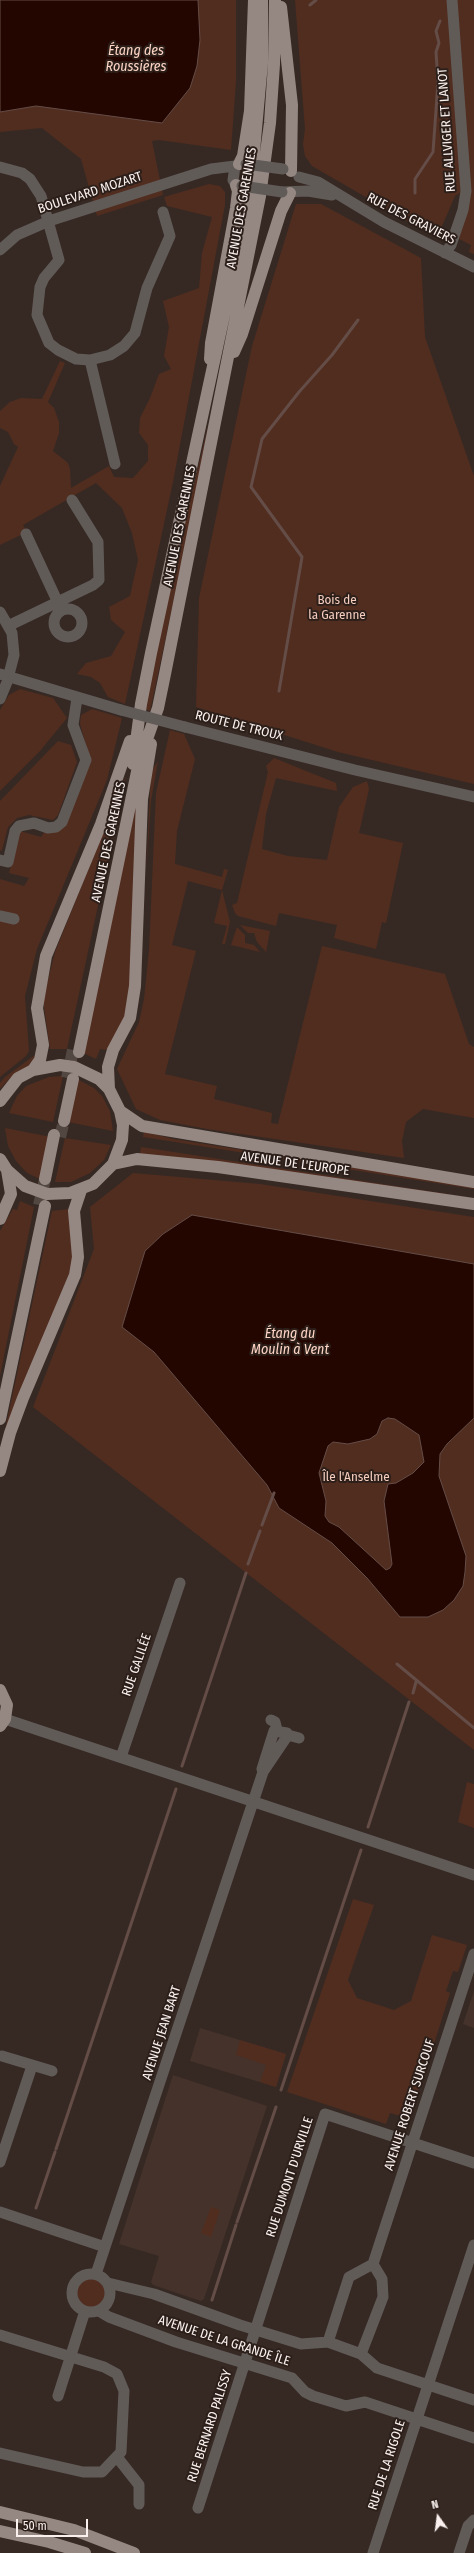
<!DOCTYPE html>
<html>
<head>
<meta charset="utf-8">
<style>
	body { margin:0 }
	#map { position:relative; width:474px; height:2553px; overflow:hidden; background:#362924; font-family:"Fira Sans Condensed",sans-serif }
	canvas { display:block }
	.north { position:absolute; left:418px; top:2497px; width:40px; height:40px; -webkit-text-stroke:3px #2c1f1a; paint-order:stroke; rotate:346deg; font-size:11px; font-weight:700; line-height:16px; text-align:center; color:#faf1ee }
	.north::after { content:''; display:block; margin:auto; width:14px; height:18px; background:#faf1ee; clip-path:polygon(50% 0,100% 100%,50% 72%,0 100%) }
	.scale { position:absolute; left:16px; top:2519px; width:72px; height:18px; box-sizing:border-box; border:2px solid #faf1ee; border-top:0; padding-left:5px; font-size:12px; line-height:14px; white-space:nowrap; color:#faf1ee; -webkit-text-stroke:3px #2c1f1a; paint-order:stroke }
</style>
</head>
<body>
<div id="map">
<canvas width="474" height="2553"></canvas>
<div class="north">N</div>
<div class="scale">50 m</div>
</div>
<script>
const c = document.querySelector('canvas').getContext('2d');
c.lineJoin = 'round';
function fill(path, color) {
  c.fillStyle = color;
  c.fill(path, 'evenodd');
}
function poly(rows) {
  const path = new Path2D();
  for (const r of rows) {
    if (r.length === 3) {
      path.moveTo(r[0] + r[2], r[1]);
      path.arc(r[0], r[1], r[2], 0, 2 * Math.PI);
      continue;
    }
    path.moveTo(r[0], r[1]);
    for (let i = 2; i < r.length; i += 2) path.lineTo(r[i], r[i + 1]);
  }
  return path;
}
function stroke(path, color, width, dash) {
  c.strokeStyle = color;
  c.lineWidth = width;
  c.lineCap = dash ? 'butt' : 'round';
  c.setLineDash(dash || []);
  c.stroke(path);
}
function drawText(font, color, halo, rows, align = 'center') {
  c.font = font + ' "Fira Sans Condensed",sans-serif';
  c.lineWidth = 4;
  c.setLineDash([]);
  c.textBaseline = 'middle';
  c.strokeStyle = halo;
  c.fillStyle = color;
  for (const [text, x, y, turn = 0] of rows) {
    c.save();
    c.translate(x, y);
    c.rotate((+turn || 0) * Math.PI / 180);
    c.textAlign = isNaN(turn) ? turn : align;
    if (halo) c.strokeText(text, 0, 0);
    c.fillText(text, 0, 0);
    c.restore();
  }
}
const built = poly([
	[474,1991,474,2028,463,2024],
	[200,2028,286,2054,276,2087,190,2061],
	[173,2075,267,2106,204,2299,201,2301,153,2285,151,2282,159,2256,119,2244]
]);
const green = poly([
	[158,0,236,0,236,81,231,150,159,140,152,141,163,195,97,216,81,159,42,128,0,132,0,29],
	[295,0,474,0,474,254,469,252,471,245,459,239,463,191,455,196,439,233,428,233,312,166,305,156,303,144,305,129],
	[209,184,220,186,225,192,225,205,173,482,125,704,108,697,100,683,91,677,77,674,86,663,111,656,125,632,111,620,109,607,130,596,138,560,132,533,122,508,96,483,23,525,27,532,0,545,0,486,18,447,14,444,8,432,0,428,0,411,10,402,21,398,42,399,60,361,65,363,48,402,54,408,59,422,59,433,53,451,68,463,70,469,71,488,109,466,114,477,133,478,148,461,148,445,139,433,140,418,150,398,159,374,171,369,164,356,169,327,163,301,199,288,202,253,212,217,167,206,164,197],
	[296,204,321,204,421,258,425,337,474,476,474,784,338,752,196,707,199,598,252,346],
	[215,398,191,520,150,711,145,709,175,562],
	[20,689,53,698,67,718,40,751,0,791,0,710,9,695],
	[92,709,122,718,107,780,37,949,25,996,29,1051,26,1056,0,1077,0,879,24,886,29,878,9,873,20,831,41,837,45,831,61,823,91,762,80,724,81,715],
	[170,730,184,734,195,759,177,831,175,864,222,877,224,869,228,870,222,890,230,922,225,944,222,944,227,926,214,923,222,890,188,881,172,945,196,951,165,1074,217,1086,214,1099,272,1113,271,1123,278,1124,322,946,445,974,469,1044,474,1047,474,1118,423,1109,406,1122,402,1141,404,1158,207,1129,160,1120,136,1109,117,1069,139,1022,144,999,149,950,156,793],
	[58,741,71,745,77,762,58,815,53,820,29,815,17,818,8,827,2,850,0,851,0,801],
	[274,758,336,783,337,791,276,778,266,814,262,849,288,856,327,860,339,807,353,787,367,781,369,789,359,833,403,843,386,923,382,922,376,949,334,938,337,925,279,913,276,926,238,916,235,913,232,905,237,903,268,772,266,766],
	[158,761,151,801,146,875,151,772],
	[126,776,67,1049,50,1049,43,1000,55,952],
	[140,780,133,982,124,1022,108,1050,100,1049,96,1059,83,1053],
	[240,925,270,931,266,952,257,942,254,933,248,933],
	[237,927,245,935,245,943,254,945,260,952,231,945],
	[35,1055,36,1057,30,1065,12,1076,0,1089,0,1083,5,1077],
	[63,1076,53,1122,9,1113,17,1096,26,1086,49,1077],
	[77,1079,94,1088,102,1096,110,1111,113,1131,68,1122],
	[5,1128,51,1137,40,1179,27,1173,16,1161,8,1146],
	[144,1131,173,1139,474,1186,474,1189,143,1137],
	[65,1138,111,1145,104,1160,90,1173,71,1182,55,1182],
	[141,1147,474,1198,140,1154],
	[133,1173,260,1184,474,1217,474,1750,33,1407,94,1249,90,1207],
	[20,1201,34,1207,0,1376,0,1231,13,1209,17,1210],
	[69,1209,74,1253,72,1269,2,1444,52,1211],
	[467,1782,474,1784,474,1828,458,1822],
	[353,1899,374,1905,348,1980,357,1998,394,2010,411,2001,432,1935,467,1945,458,1972,453,1971,446,1991,450,1993,428,2063,423,2061,416,2081,421,2082,410,2119,390,2113,386,2124,287,2092],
	[240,2040,286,2054,276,2087,260,2082,266,2065,236,2055],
	[211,2207,220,2210,211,2237,201,2233],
	[91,2293,14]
]);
const water = poly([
	[0,0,198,0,200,40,197,66,190,88,162,123,36,106,0,112,0,0],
	[192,1215,474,1264,474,1418,447,1444,440,1454,439,1476,466,1556,465,1572,463,1586,454,1600,443,1610,428,1617,400,1617,367,1578,332,1543,279,1508,267,1485,154,1352,122,1327,145,1251,163,1234,192,1215],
	[388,1418,395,1419,419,1435,424,1462,413,1473,396,1483,388,1484,384,1501,392,1564,390,1568,386,1570,339,1527,329,1522,325,1516,326,1501,319,1473,328,1446,333,1442,348,1444,370,1439,377,1434,382,1421,388,1418]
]);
const stream = poly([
	[310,5,316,0],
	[415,193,415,179,433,152,438,82,436,52,439,43,436,31,440,21],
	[279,691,302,557,251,487,262,439,299,392,332,355,358,320],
	[262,1525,274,1493],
	[248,1564,260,1531],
	[397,1664,474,1728],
	[413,1693,416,1682],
	[182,1766,246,1573],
	[368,1827,409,1702],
	[281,2090,361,1850],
	[56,2149,176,1789],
	[36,2208,55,2152],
	[237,2222,276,2107],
	[212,2300,236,2225]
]);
const majorTunnel = poly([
	[67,1078,73,1050],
	[60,1137,64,1121],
	[39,1205,45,1179]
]);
const minor = poly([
	[240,164,235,166,233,180,236,185,242,186],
	[0,167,22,173,30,179,41,196,59,260,44,278,40,287,37,315,49,343,58,350,76,359,90,360,110,355,124,346,135,333,147,288,170,236,163,212],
	[299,177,318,182,384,222,474,267],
	[282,192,308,191,332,195],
	[0,250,17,235,49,221,211,169,235,166],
	[445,253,451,245,463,210,466,191,452,0],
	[90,360,115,464],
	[26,534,60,607],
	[68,623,14],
	[0,612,12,633,14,655,7,682,0,699],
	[8,626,93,585,99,580,98,542,72,500],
	[0,674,121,710],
	[185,727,355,770,474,797],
	[0,860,8,862,15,831,19,826,34,823,48,828,56,827,62,822,86,760,73,725,77,698],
	[0,916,14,919],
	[5,1719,474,1875],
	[271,1720,275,1722,277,1730],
	[288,1735,299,1738],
	[121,1757,180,1583],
	[2,2056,52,2071],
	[0,2162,32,2066],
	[0,2212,105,2247],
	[91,2293,19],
	[96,2274,263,1772,288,1735,287,1733,274,1731,262,1769,263,1772],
	[108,2283,154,2294,240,2325,301,2344,328,2342,361,2354,377,2368,474,2400],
	[99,2311,109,2317,176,2342,292,2378,305,2392,313,2396,346,2406,365,2402,474,2438],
	[0,2335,104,2367,117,2374,124,2391,121,2452,102,2472,83,2472,0,2453],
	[328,2342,349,2277,373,2264,474,1954],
	[361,2354,383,2297,382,2279,373,2264],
	[58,2396,85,2311],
	[117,2457,139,2485,139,2504],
	[198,2508,325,2114,474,2163],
	[373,2553,474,2245],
	[459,2553,468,2526,474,2520]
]);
const major = poly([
	[281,7,292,105,291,171],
	[239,164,243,156,250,111,254,0],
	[234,352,242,334,281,211,290,193],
	[210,359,211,343,236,208,238,191,236,185],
	[133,764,141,704,151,653,250,195,262,63,262,0],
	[79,1052,139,762,158,708,165,674,260,196,270,123,274,64,275,0],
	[33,1070,40,1060,43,1045,37,1008,46,956,101,824,130,741],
	[109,1089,108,1067,113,1050,130,1018,135,986,142,799,151,744],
	[0,1101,18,1078,33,1070,60,1065,74,1067,99,1079,109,1089,120,1111,123,1125,122,1140,113,1164,93,1184,70,1193,47,1194,25,1186,7,1170,0,1159],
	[120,1111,142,1126,474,1182],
	[64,1121,73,1079],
	[113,1164,137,1159,218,1167,474,1204],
	[45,1179,54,1135],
	[0,1219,11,1194,7,1170],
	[0,1419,45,1206],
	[0,1471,10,1433,23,1398,75,1275,78,1257,74,1211,81,1190],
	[0,1690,7,1705,5,1719,0,1726],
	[0,2512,74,2530,134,2553],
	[0,2531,49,2542,85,2553]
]);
const minorBridge = poly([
	[246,164,283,169],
	[242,186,282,192],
	[121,710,185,727]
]);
const streetNames = [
	["RUE ALLVIGER ET LANOT",447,130,-94],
	["BOULEVARD MOZART",90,193,-18],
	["AVENUE DES GARENNES",242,208,-80],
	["RUE DES GRAVIERS",411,219,27],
	["AVENUE DES GARENNES",180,526,-79],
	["ROUTE DE TROUX",239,726,14],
	["AVENUE DES GARENNES",109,842,-78],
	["AVENUE DE L'EUROPE",295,1164,8],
	["RUE GALILÉE",137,1665,-71],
	["AVENUE JEAN BART",162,2033,-72],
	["AVENUE ROBERT SURCOUF",410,2105,-72],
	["RUE DUMONT D'URVILLE",290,2177,-72],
	["AVENUE DE LA GRANDE ÎLE",224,2341,18],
	["RUE BERNARD PALISSY",210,2426,-72],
	["RUE DE LA RIGOLE",387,2465,-72]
];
const parkNames = [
	["Bois de",337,600],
	["la Garenne",337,615],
	["Île l'Anselme",356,1477]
];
const waterNames = [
	["Étang des",136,51],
	["Roussières",136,67],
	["Étang du",290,1334],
	["Moulin à Vent",290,1350]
];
fill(built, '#45322b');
fill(green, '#512d1f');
fill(water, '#240600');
stroke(water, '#644c47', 1);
stroke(stream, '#644c47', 3);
stroke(majorTunnel, '#534742', 12, [12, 6]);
stroke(minor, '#615b58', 11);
stroke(major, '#958883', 12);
stroke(minorBridge, '#615b58', 11);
drawText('13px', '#faf1ee', '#2c1f1a', streetNames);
drawText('13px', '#f5cdbe', '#2c1f1a', parkNames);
drawText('italic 14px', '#fdd5c5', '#2c1f1a', waterNames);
</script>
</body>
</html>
